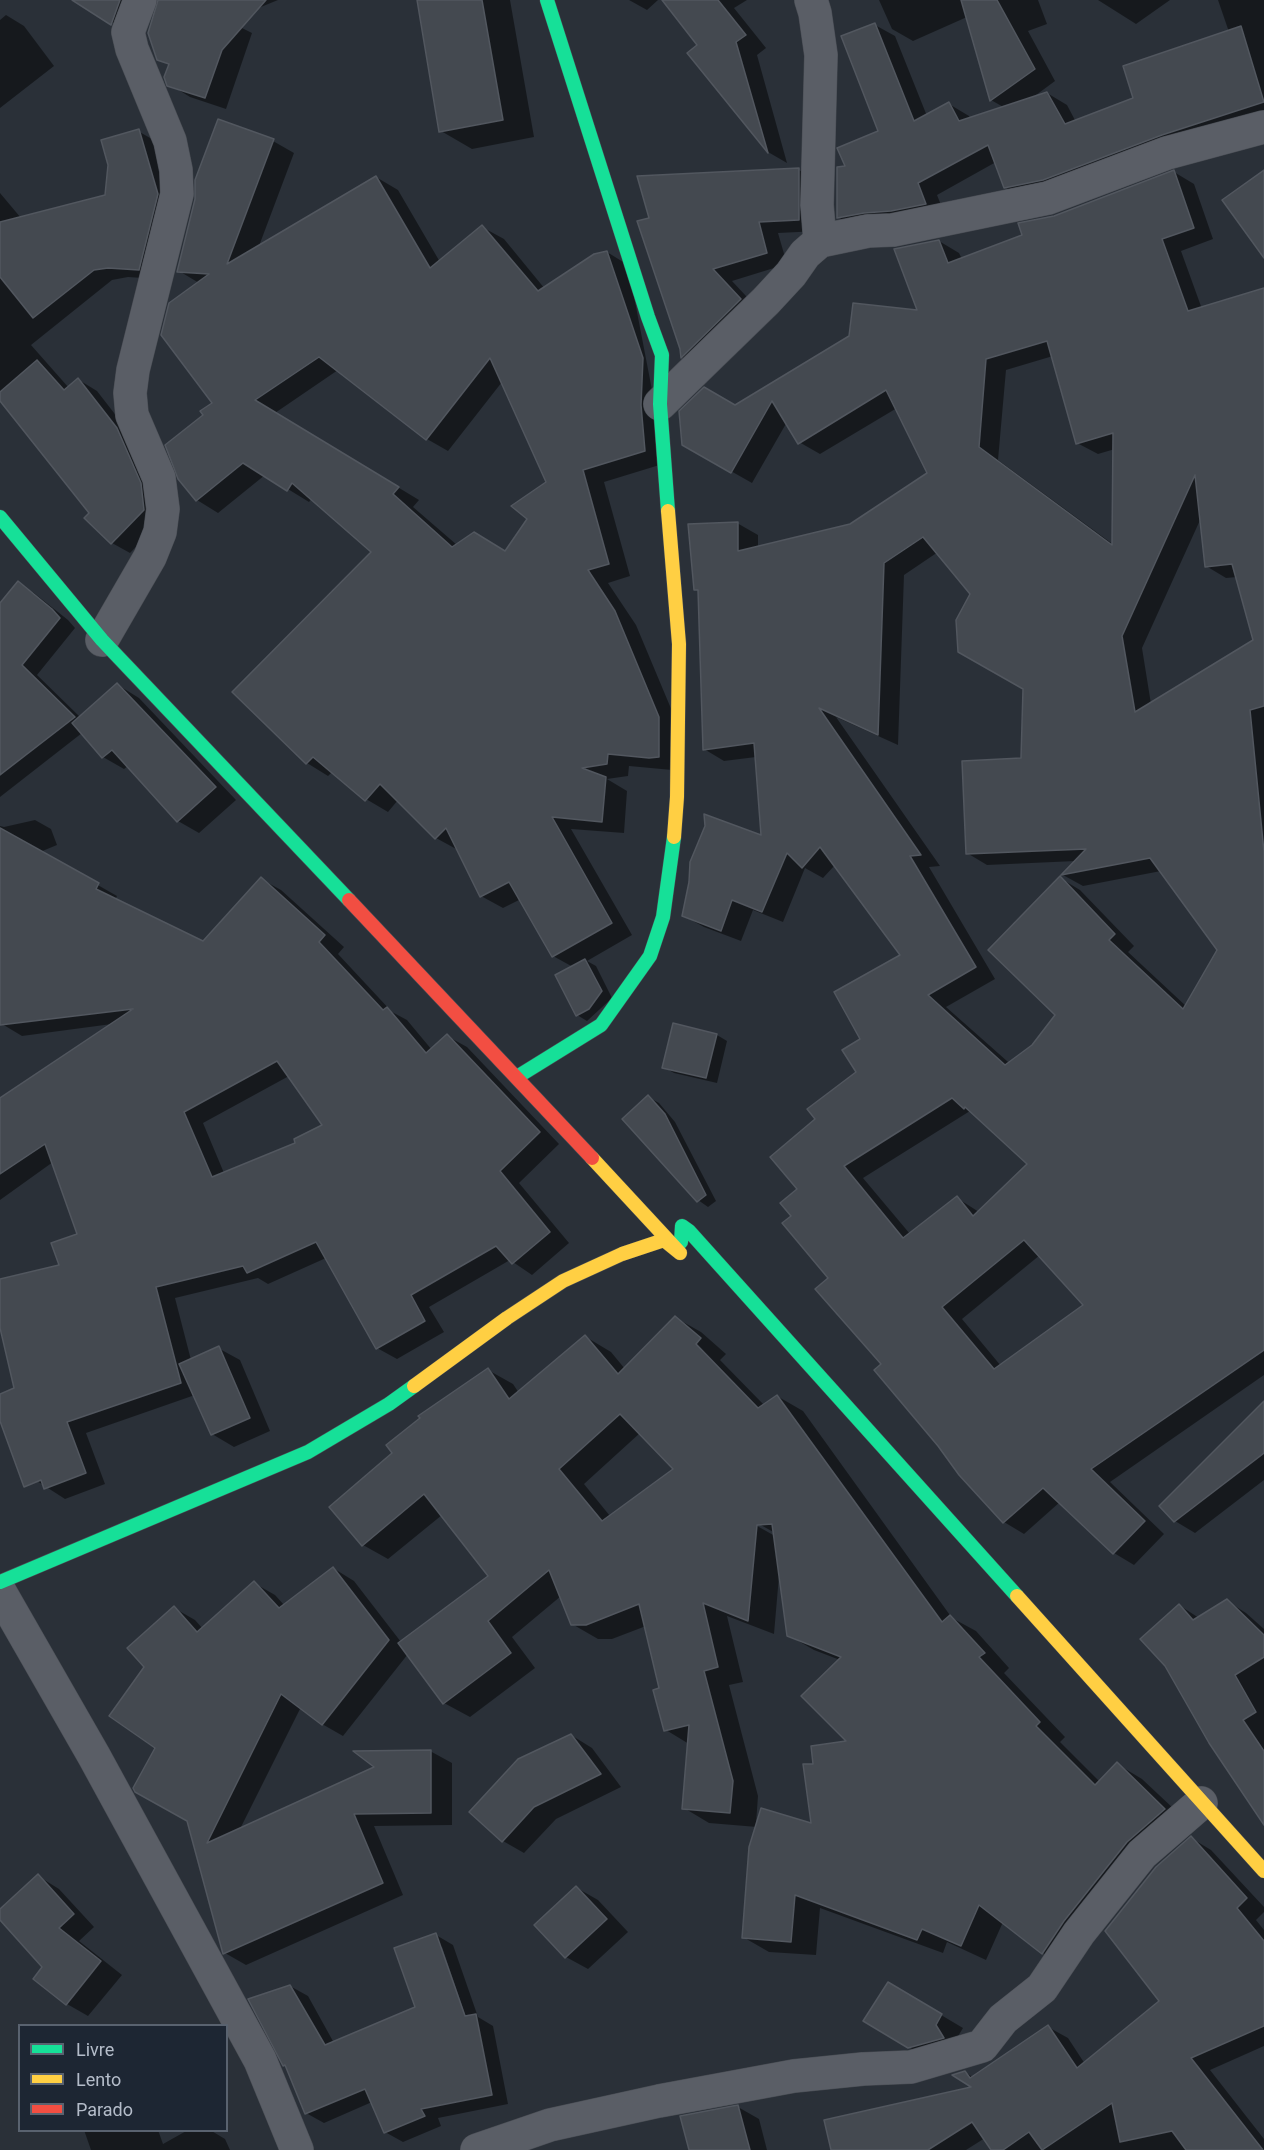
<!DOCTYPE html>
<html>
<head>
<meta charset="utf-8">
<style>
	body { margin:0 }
	#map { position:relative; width:1264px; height:2150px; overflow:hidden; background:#2a3038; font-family:Roboto,sans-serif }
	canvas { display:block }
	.legend { position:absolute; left:18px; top:2024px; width:210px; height:108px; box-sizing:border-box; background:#1d2633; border:2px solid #59626f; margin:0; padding:8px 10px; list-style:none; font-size:18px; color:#b4bcc9 }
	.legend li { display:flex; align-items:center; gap:12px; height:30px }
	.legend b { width:30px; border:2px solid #59626f }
</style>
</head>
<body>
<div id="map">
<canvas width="1264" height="2150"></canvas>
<ul class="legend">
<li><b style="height:8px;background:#16e098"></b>Livre</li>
<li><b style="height:8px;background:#ffcf43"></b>Lento</li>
<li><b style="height:8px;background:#f24e42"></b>Parado</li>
</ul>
</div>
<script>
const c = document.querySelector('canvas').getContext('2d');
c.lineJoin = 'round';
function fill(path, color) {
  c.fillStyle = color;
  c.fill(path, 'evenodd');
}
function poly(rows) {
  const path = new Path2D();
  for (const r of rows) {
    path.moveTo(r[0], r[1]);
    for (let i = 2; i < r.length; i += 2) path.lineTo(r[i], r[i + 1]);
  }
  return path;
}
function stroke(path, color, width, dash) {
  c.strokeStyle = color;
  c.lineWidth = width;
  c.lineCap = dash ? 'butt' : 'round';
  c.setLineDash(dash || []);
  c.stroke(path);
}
const shadow = poly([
	[75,0,147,0,132,35],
	[160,0,278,0,239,16,242,28,252,33,226,109,190,97,169,84,170,65,158,59],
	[418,0,510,0,534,137,472,149,441,131],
	[629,0,658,0,647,10],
	[663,0,747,0,734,8,766,48,757,55,787,163,768,152,690,53,699,45],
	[879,0,1038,0,1047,24,1028,31,1055,81,1032,98,1047,93,1067,105,1076,122,1135,98,1229,32,1218,0,1264,0,1264,119,1026,199,1005,187,996,162,937,195,945,215,858,229,838,217,847,168,880,131,875,25,895,36,927,116,949,104,969,116,971,119,1005,108,991,100,967,17,913,41,892,29],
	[1098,0,1170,0,1136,24],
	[6,15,24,26,54,66,0,108,0,20],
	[138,131,157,142,176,205,157,279,128,277,112,280,31,345,69,388,79,380,97,391,135,440,162,520,130,553,112,543,91,513,0,400,0,193,21,218,107,196],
	[273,141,294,153,259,246,376,177,398,190,440,262,482,227,504,239,545,289,607,252,628,265,666,463,604,482,630,576,608,583,636,625,680,730,672,770,629,766,628,776,607,779,627,791,624,833,571,829,632,935,587,961,596,966,612,998,587,1021,577,1015,573,967,553,956,521,899,503,908,481,896,458,850,436,838,398,800,388,812,366,799,333,771,328,776,307,763,373,552,312,498,309,502,265,475,218,513,197,500,205,415,214,403,199,283,179,271],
	[338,370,427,439,448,451,502,382,548,483,529,519,506,552,457,545,413,507,419,500,275,413],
	[799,170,819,181,819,231,778,233,787,264,732,281,760,311,702,368,682,357,681,348,639,222],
	[1174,172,1194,184,1213,239,1181,251,1202,309,1264,289,1264,1375,1110,1482,1164,1534,1134,1565,1114,1553,1060,1502,1024,1534,1004,1522,883,1364,794,1217,817,1119,858,1072,862,1039,902,955,835,865,823,878,805,868,783,922,753,910,741,941,704,927,684,916,762,837,756,757,724,761,704,749,700,592,695,589,737,523,758,535,758,548,851,525,929,473,897,408,820,454,799,442,787,422,752,483,683,444,735,407,919,312,939,241,959,253,962,259,1024,236,1055,217],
	[1053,356,1077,443,1098,454,1115,449,1114,545,998,460,1006,370],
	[1201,518,1206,566,1226,578,1237,577,1255,641,1151,704,1142,648],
	[938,552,972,594,1025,688,1023,760,967,853,987,865,1076,861,1063,875,1083,886,1161,871,1219,949,1187,1007,1128,952,1134,946,1080,890,1060,878,1057,1015,1016,1069,946,1007,995,979,929,867,940,866,836,717,898,745,904,575],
	[970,1111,1029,1164,979,1212,957,1198,910,1234,863,1178],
	[1040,1255,1085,1306,1001,1366,962,1319],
	[18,583,34,593,68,620,75,628,37,675,80,717,118,685,139,698,236,800,199,833,178,821,128,766,124,769,103,757,82,733,0,797,0,606],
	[35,820,51,829,57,845,40,852,117,896,115,900,203,943,261,879,281,890,344,947,338,954,392,1012,407,1020,432,1050,447,1036,467,1047,559,1144,519,1183,569,1243,532,1275,510,1260,429,1307,444,1332,397,1359,377,1348,326,1258,268,1284,258,1278,175,1298,191,1360,218,1348,240,1360,270,1431,234,1447,212,1434,195,1395,86,1433,105,1484,65,1499,37,1481,0,1321,0,1281,61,1266,79,1235,53,1162,0,1200,0,1099,112,1024,22,1036,2,1024,0,982,0,826,4,827],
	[289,1076,324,1126,297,1144,224,1173,203,1123],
	[674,1025,717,1035,727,1041,717,1083,674,1073,664,1067],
	[648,1097,659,1103,675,1122,716,1201,708,1207,698,1200],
	[676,1318,701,1332,726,1354,720,1360,764,1405,777,1396,803,1411,952,1618,976,1631,1009,1668,1004,1673,1065,1737,1060,1742,1100,1782,1117,1764,1142,1779,1190,1824,1153,1856,1068,1967,1043,1953,1003,1922,986,1960,947,1942,943,1953,820,1908,816,1955,769,1952,743,1937,757,1827,709,1823,684,1808,689,1744,666,1730,661,1689,646,1626,612,1639,598,1639,572,1624,561,1596,512,1637,535,1668,470,1717,444,1703,408,1654,343,1736,322,1724,301,1707,240,1829,430,1751,452,1763,452,1825,374,1826,403,1895,246,1965,225,1953,188,1820,157,1747,145,1666,174,1608,195,1620,203,1629,254,1583,275,1595,285,1606,333,1568,354,1581,401,1642,490,1576,442,1515,388,1559,363,1545,488,1370,513,1384,519,1393,586,1337,611,1352,625,1369],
	[640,1433,676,1469,610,1516,584,1484],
	[752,1520,775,1533,775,1536,750,1522],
	[779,1576,788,1635,814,1650,840,1660,849,1743,815,1765,813,1825,756,1824,758,1796,729,1685,743,1682,727,1616,774,1634],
	[1264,1403,1264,1480,1195,1533,1175,1521],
	[1227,1601,1246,1613,1264,1629,1264,1816,1179,1605,1199,1618],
	[571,1735,592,1748,621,1787,556,1819,524,1853,503,1841],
	[1191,1838,1211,1850,1264,1907,1264,1912,1256,1920,1264,1930,1264,2046,1210,2070,1264,2139,1264,2150,993,2150,985,2138,966,2150,832,2150,975,2087,965,2072,974,2078,1048,2027,1068,2038,1085,2064,1161,2001],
	[38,1876,59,1889,94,1927,79,1941,122,1975,88,2016,67,2004,44,1967,0,1918,0,1911],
	[577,1888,598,1900,628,1932,588,1969,566,1957,537,1925],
	[436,1935,453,1945,478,2017,493,2026,508,2104,438,2118,441,2126,403,2142,385,2132,372,2102,324,2123,306,2113,288,2068,284,2065,290,1986,308,1996,334,2043,417,2008],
	[439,1947,442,1947,468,2023,466,2024],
	[909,1996,963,2028,957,2038,931,2060,909,2047],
	[738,2107,759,2119,767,2150,690,2150],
	[84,2130,158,2130,163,2144,188,2130,210,2130,225,2139,230,2150,91,2150]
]);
const building = poly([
	[72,0,120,0,111,25,72,0],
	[158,0,266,0,222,50,205,98,167,86,164,77,169,64,157,60,148,33,158,0],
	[417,0,482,0,503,120,439,132,417,0],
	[662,0,718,0,746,35,736,42,768,153,687,53,697,45,662,0],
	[961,0,997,0,1035,69,990,101,961,0],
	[875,23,914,121,949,102,959,121,1047,92,1065,124,1133,98,1123,66,1241,26,1264,102,1162,135,1043,180,1004,188,988,145,918,183,926,204,891,211,864,213,837,218,837,167,845,166,837,148,878,131,841,36,875,23],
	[218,119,274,139,227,264,376,176,430,268,482,225,538,291,594,254,607,251,643,358,641,405,645,451,583,470,609,564,588,570,615,611,659,717,659,757,649,758,608,754,607,764,582,768,606,777,602,822,552,817,612,923,552,957,509,882,480,897,446,828,435,839,380,784,365,801,313,757,306,764,232,692,371,552,292,483,287,491,243,463,196,501,178,479,165,445,203,415,200,411,212,403,161,335,169,303,209,274,177,272,195,199,195,180,218,119],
	[319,357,426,440,490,358,546,482,511,506,527,519,505,551,474,532,452,547,393,494,399,487,255,400,319,357],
	[139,129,158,194,139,270,108,268,94,270,33,318,0,277,0,222,105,195,108,165,101,140,139,129],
	[799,168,799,220,759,222,767,253,713,269,741,299,681,358,680,349,637,221,649,218,637,176,799,168],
	[1174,170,1194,228,1162,239,1188,311,1264,288,1264,706,1250,710,1264,852,1264,1350,1091,1469,1145,1521,1113,1554,1043,1488,1003,1523,959,1475,938,1446,874,1370,881,1364,815,1289,828,1278,782,1223,791,1216,780,1203,797,1189,770,1157,815,1119,807,1109,856,1072,842,1050,860,1039,834,992,900,955,820,847,802,868,787,853,762,912,732,900,721,931,682,916,689,882,690,862,705,826,704,814,761,835,754,743,703,750,698,590,694,590,688,524,738,522,738,551,850,524,927,473,886,390,798,444,772,401,731,473,682,445,679,411,704,387,735,405,849,336,853,303,917,310,894,249,939,240,948,263,1022,235,1018,223,1054,216,1174,170],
	[1047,341,1076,444,1113,433,1112,545,979,447,986,359,1047,341],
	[1195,475,1205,567,1232,564,1253,640,1135,712,1122,636,1195,475],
	[923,537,970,594,956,620,958,652,1023,689,1021,758,962,761,966,854,1086,849,1061,875,1150,858,1217,950,1183,1009,1109,940,1115,934,1060,876,988,950,1055,1015,1032,1045,1005,1065,928,995,976,967,910,856,921,855,819,708,878,735,884,563,923,537],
	[952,1098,964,1109,965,1107,1027,1164,973,1216,957,1196,903,1238,844,1166,952,1098],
	[1024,1240,1083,1305,994,1369,942,1307,1024,1240],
	[1264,170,1264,258,1222,200,1264,170],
	[37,360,64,390,78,378,117,428,141,483,144,510,111,544,84,518,89,513,0,401,0,392,37,360],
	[18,581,52,609,60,618,22,665,75,717,0,775,0,603,18,581],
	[117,683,216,787,177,822,112,750,102,758,72,723,117,683],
	[0,828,99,883,96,889,203,941,261,877,325,935,319,942,383,1010,387,1007,426,1053,447,1034,540,1132,500,1171,550,1232,512,1264,496,1246,411,1295,425,1321,376,1349,316,1242,247,1273,243,1266,156,1287,181,1383,67,1422,86,1473,44,1489,41,1480,24,1487,0,1421,0,1394,14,1388,0,1328,0,1279,59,1265,51,1243,77,1234,45,1144,0,1174,0,1098,133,1009,0,1025,0,828],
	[277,1061,322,1125,294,1139,295,1143,212,1177,184,1112,277,1061],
	[585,959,602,991,589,1009,576,1016,555,975,585,959],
	[673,1023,717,1034,706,1078,662,1068,673,1023],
	[648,1095,665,1114,706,1195,697,1202,622,1119,648,1095],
	[675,1316,701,1338,696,1344,758,1408,777,1395,942,1622,950,1615,985,1653,979,1657,1040,1722,1036,1726,1095,1785,1117,1762,1165,1809,1127,1842,1064,1921,1042,1954,979,1905,961,1946,922,1929,917,1940,795,1895,791,1942,742,1938,749,1847,761,1808,811,1823,803,1764,813,1764,811,1746,846,1741,801,1696,841,1657,787,1636,772,1524,757,1525,748,1621,703,1603,718,1667,704,1671,733,1781,730,1813,682,1809,689,1725,664,1731,653,1690,659,1688,639,1604,586,1625,571,1625,549,1570,488,1621,511,1653,443,1704,398,1643,488,1576,424,1494,362,1546,329,1507,392,1453,386,1445,420,1418,418,1416,488,1368,509,1399,585,1335,618,1374,675,1316],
	[620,1414,673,1469,602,1521,559,1469,620,1414],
	[219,1346,250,1418,211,1435,179,1364,219,1346],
	[1264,1401,1264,1453,1174,1522,1159,1506,1264,1401],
	[333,1567,389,1640,322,1725,281,1694,207,1843,374,1767,353,1751,431,1750,431,1813,354,1814,383,1883,223,1954,187,1821,135,1792,133,1788,155,1748,109,1716,144,1667,127,1648,174,1606,197,1632,254,1581,279,1608,333,1567],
	[1227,1599,1264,1635,1264,1657,1235,1675,1256,1712,1243,1720,1264,1751,1264,1825,1209,1743,1165,1666,1140,1639,1179,1604,1193,1620,1227,1599],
	[571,1734,601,1774,534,1807,502,1842,469,1812,518,1759,571,1734],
	[1191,1836,1247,1898,1237,1908,1264,1941,1264,2026,1191,2058,1263,2150,1186,2150,1172,2131,1120,2142,1112,2103,1042,2150,1029,2132,1003,2150,991,2150,972,2122,928,2150,831,2150,824,2120,971,2087,952,2075,965,2071,970,2078,1048,2025,1077,2068,1159,2001,1105,1931,1156,1867,1191,1836],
	[38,1874,74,1914,59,1928,101,1961,66,2005,33,1979,42,1967,0,1920,0,1909,38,1874],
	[576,1886,607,1919,565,1958,534,1925,576,1886],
	[436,1933,465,2016,476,2014,492,2095,421,2109,425,2116,384,2133,365,2089,305,2114,285,2065,283,2066,248,1999,290,1985,325,2045,415,2007,394,1948,436,1933],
	[888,1982,942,2014,936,2025,944,2038,908,2048,863,2021,888,1982],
	[738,2105,750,2150,689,2150,680,2116,738,2105]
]);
const street = poly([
	[820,241,868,231,893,230,1048,198,1167,153,1264,127],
	[660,404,766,301,791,274,805,254,820,241,817,205,821,55,815,13,811,0],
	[102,640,150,557,160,532,163,509,159,478,132,415,130,393,133,370,177,194,176,170,170,141,132,49,128,32,140,0],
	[0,1592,94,1756,260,2060,297,2150],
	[477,2150,550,2125,659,2101,794,2076,863,2069,911,2067,982,2046,1003,2019,1042,1988,1079,1933,1142,1854,1201,1803]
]);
const fast = poly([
	[547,0,648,317,662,355,660,404,668,511],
	[0,517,102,640,349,900],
	[517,1077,601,1025,650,956,663,917,674,837],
	[681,1242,682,1226,689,1231,1017,1596],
	[0,1582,308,1452,389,1404,414,1386]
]);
const slow = poly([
	[668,511,679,644,677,797,674,837],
	[592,1158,680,1253],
	[414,1386,507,1318,563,1281,622,1254,664,1240,680,1253],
	[1017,1596,1264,1871]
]);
const jam = poly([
	[349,900,592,1158]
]);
fill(shadow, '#0007');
fill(building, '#444950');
stroke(building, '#52575f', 1.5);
stroke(street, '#484c53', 34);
stroke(fast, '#484c53', 15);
stroke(slow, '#484c53', 15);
stroke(jam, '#484c53', 15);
stroke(street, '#5a5e66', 33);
stroke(fast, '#16e098', 14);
stroke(slow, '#ffcf43', 14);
stroke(jam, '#f24e42', 14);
</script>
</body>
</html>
